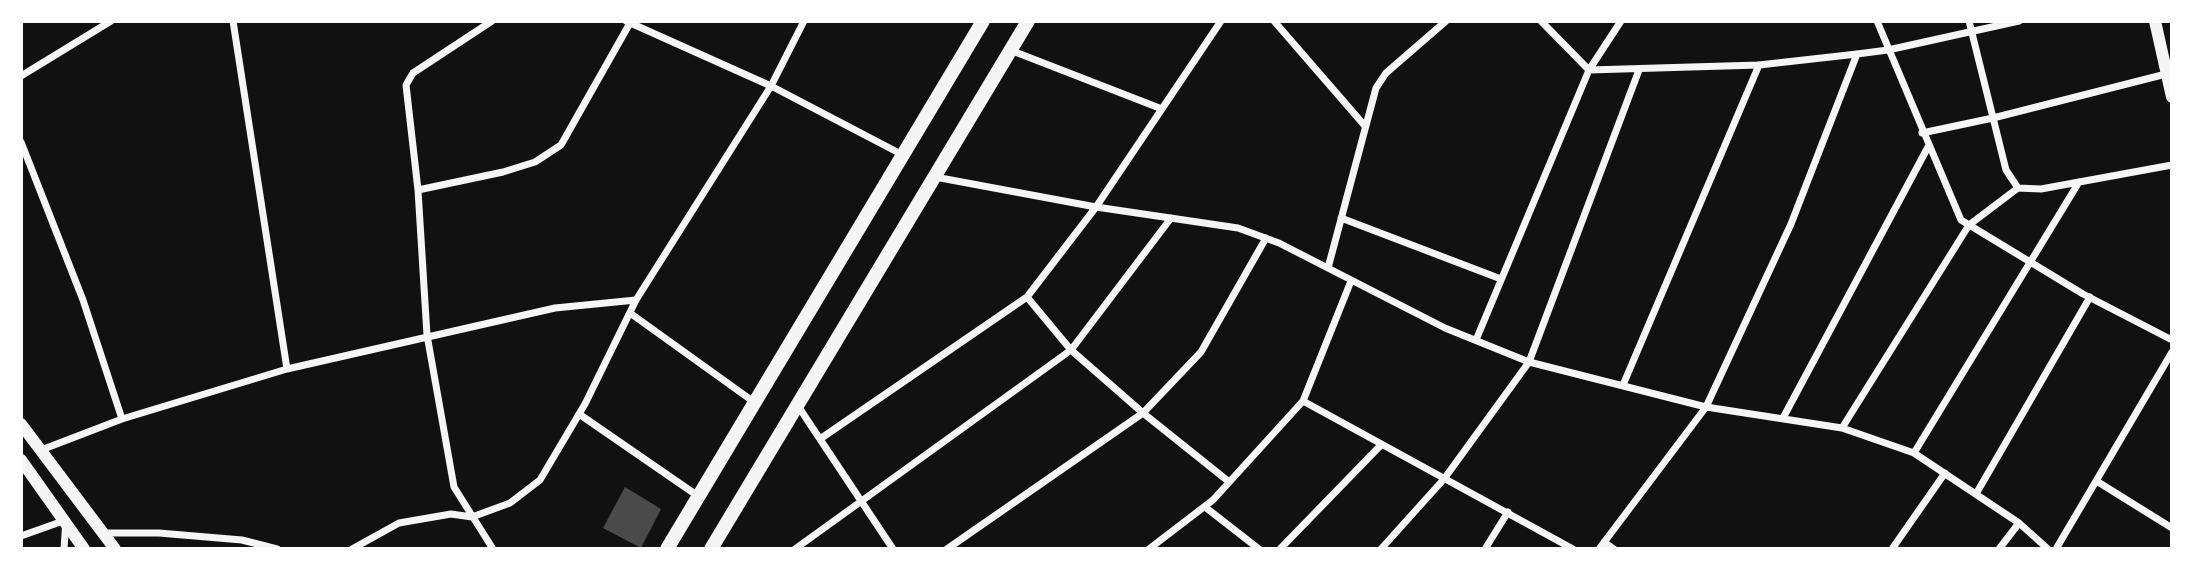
<!DOCTYPE html>
<html>
<head>
<meta charset="utf-8">
<style>
	body { margin:0 }
	#map { position:relative; width:2193px; height:570px; overflow:hidden; background:#111; font-family:Barlow,sans-serif }
	canvas { display:block }
	.frame { position:absolute; inset:0; border:23px solid #fff; pointer-events:none }
</style>
</head>
<body>
<div id="map">
<canvas width="2193" height="570"></canvas>
<div class="frame"></div>
</div>
<script>
const c = document.querySelector('canvas').getContext('2d');
c.lineJoin = 'round';
function fill(path, color) {
  c.fillStyle = color;
  c.fill(path, 'evenodd');
}
function poly(rows) {
  const path = new Path2D();
  for (const r of rows) {
    path.moveTo(r[0], r[1]);
    for (let i = 2; i < r.length; i += 2) path.lineTo(r[i], r[i + 1]);
  }
  return path;
}
function stroke(path, color, width, dash) {
  c.strokeStyle = color;
  c.lineWidth = width;
  c.lineCap = dash ? 'butt' : 'round';
  c.setLineDash(dash || []);
  c.stroke(path);
}
const building = poly([
	[625,487,661,509,641,548,603,528]
]);
const minor = poly([
	[233,21,287,369],
	[492,21,413,73,406,85,418,190,427,335,454,487,493,549],
	[626,21,771,86,901,154],
	[1274,21,1365,126],
	[1541,21,1589,70,1759,65,1857,54,1888,50,2019,21],
	[1877,21,1961,220,2083,294,2172,340],
	[1969,21,2006,170,2018,188],
	[1010,50,1162,109],
	[21,76,111,21],
	[1922,133,1993,118,2166,74],
	[21,142,83,300,122,419],
	[935,177,1096,207,1238,228,1279,243,1445,328,1529,362,1706,407,1842,428,1914,453,2019,523,2048,549],
	[418,190,503,172,535,162,561,145,630,23],
	[1341,218,1501,279],
	[1328,268,1376,88,1386,73,1446,21],
	[1027,297,1071,350,1143,413,1228,481],
	[630,313,754,402],
	[1476,340,1589,70,1621,21],
	[1623,385,1759,65],
	[1303,401,1573,549],
	[798,406,893,549],
	[579,414,698,496],
	[1783,418,1928,147],
	[1842,428,1969,225,2018,188,2041,189,2172,165],
	[820,439,1027,297,1096,207,1221,21],
	[41,450,122,419,287,369,555,308,636,300],
	[1914,453,2079,182],
	[2098,482,2172,528],
	[1976,494,2090,297],
	[1205,507,1259,549],
	[105,533,159,533,242,540,277,549],
	[21,536,66,520,64,549],
	[1604,542,1614,549],
	[352,549,399,523,451,514,472,517,510,503,540,480,585,404,636,300,771,86,804,21],
	[795,549,1071,350,1171,218],
	[947,549,1143,413,1201,352,1266,238],
	[1149,549,1213,500,1303,401,1351,281],
	[1280,549,1380,446],
	[1381,549,1444,479,1529,362,1639,70],
	[1485,549,1508,512],
	[1599,549,1706,407,1791,224,1857,54],
	[1892,549,1945,473],
	[1999,549,2019,523],
	[2056,549,2172,352]
]);
const secondary = poly([
	[2155,21,2172,97],
	[21,424,115,549],
	[21,460,84,549]
]);
const primary = poly([
	[667,549,983,21],
	[711,549,1028,21]
]);
fill(building, '#4a4a4a');
stroke(minor, '#f5f5f5', 7);
stroke(secondary, '#f5f5f5', 12);
stroke(primary, '#f5f5f5', 14);
</script>
</body>
</html>
